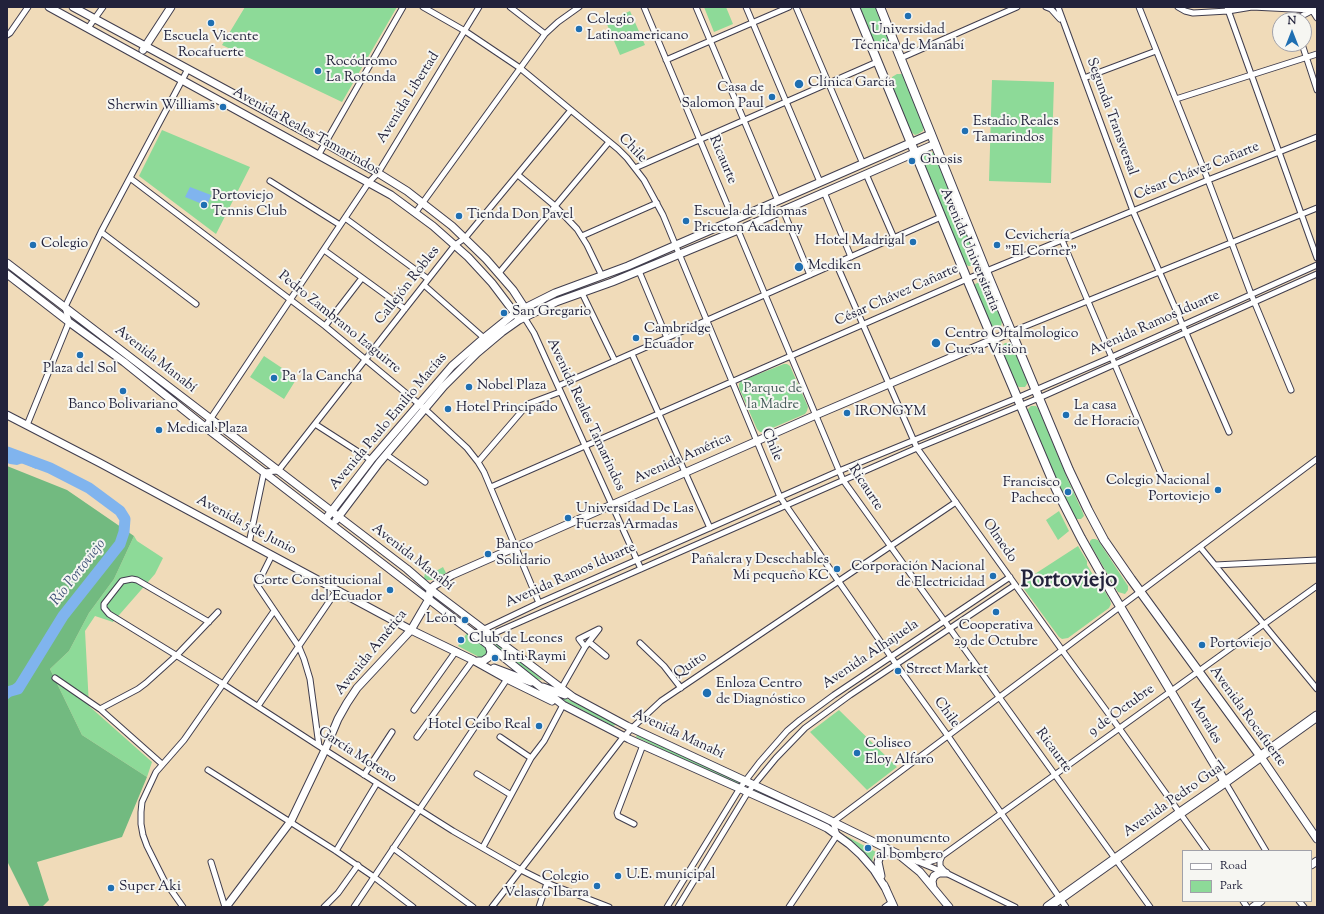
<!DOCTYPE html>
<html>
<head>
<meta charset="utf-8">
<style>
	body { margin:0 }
	#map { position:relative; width:1324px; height:914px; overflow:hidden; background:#f0dbb9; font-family:"Sorts Mill Goudy",serif }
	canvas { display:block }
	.frame { position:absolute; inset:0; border:8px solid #22223b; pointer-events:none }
	.legend { position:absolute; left:1182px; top:850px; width:130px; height:52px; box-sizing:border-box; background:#f6f6f2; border:1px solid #a1a1a9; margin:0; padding:5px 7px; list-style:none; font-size:12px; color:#22223b }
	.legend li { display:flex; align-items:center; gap:8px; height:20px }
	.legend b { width:20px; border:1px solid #a1a1a9 }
	.north { position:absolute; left:1272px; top:12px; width:40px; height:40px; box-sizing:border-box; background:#f6f6f2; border:1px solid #a1a1a9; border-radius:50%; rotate:0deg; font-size:11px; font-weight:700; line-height:16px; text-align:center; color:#22223b }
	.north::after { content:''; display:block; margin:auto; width:14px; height:18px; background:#1f6fb2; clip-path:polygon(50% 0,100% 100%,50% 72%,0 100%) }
</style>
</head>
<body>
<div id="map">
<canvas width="1324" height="914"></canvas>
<div class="frame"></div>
<ul class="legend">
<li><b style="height:5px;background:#fff"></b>Road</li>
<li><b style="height:11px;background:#8dda98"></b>Park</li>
</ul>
<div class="north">N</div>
</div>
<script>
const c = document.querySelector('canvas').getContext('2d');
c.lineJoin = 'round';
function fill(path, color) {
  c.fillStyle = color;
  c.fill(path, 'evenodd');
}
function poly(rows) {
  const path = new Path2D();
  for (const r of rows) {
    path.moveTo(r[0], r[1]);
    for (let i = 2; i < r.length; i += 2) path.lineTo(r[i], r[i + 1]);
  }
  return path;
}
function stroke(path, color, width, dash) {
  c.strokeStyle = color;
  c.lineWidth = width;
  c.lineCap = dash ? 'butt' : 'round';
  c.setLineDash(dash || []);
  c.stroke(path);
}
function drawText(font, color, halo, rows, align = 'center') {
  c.font = font + ' "Sorts Mill Goudy",serif';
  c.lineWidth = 4;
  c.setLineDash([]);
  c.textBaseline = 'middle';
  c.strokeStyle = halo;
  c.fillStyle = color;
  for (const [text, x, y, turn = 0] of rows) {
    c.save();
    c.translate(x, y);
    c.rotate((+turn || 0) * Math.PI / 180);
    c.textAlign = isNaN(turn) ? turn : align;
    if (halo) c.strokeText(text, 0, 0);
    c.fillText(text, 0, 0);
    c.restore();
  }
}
const green = poly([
	[245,7,397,7,342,102,222,45],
	[704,7,726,7,733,24,714,32],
	[859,7,876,7,890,41,889,48,886,50,882,51,879,50,875,47],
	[630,11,645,45,620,55,606,22],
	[897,74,902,74,904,76,924,126,923,131,918,134,915,135,910,131,891,84,892,77],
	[992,80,1054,82,1051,183,989,181],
	[162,130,250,167,216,234,139,176],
	[928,151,932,152,935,155,977,259,976,263,974,266,968,266,965,263,922,159,924,153],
	[982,281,986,282,1002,321,1001,327,998,328,994,328,991,326,975,288,975,284],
	[1005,343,1009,343,1012,344,1027,381,1027,384,1025,387,1019,387,1016,385,1001,350,1002,346],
	[264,356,297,378,284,399,250,377],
	[784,364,787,364,790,366,808,407,807,411,805,414,763,432,760,432,757,429,739,388,739,384,741,381],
	[1031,406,1036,406,1039,410,1068,480,1083,513,1084,516,1081,519,1076,519,1074,517,1048,461,1029,415,1027,410],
	[1059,511,1069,531,1058,540,1046,520],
	[134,536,137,541,163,558,155,574,113,622,95,616,85,631,89,706,152,762,147,777,82,735,50,669,69,651,89,613,114,579],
	[1092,539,1095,539,1098,540,1128,586,1128,590,1125,594,1118,592,1090,544,1090,541],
	[1078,546,1087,561,1087,565,1098,583,1101,585,1110,600,1111,604,1109,608,1068,638,1062,639,1059,637,1024,589,1024,581],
	[431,567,436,571,443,567,446,573,433,580,425,580,424,579,425,572,427,573],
	[467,633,487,648,489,654,481,658,458,646],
	[494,641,543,680,536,679,496,646],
	[557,695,565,698,615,723,615,725,613,726,563,700],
	[839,710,897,767,867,790,810,732],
	[637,735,739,781,740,783,736,783,685,760,636,737],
	[756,790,821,819,822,821,819,821,755,792,754,791],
	[845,836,846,836,876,852,873,857,872,863]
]);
const forest = poly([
	[7,466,67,490,134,536,114,579,89,613,69,651,50,669,82,735,147,777,122,837,37,862,49,900,42,907,30,907,7,861]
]);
const water = poly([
	[190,187,211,195,207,206,185,197],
	[7,449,34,459,36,469,23,463,17,465,10,464,7,463],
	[37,653,33,671,14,694,7,700,7,689,19,680,30,661]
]);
const river = poly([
	[7,452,50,468,89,488,120,511,125,519,124,532,120,544,63,616,18,689,7,692]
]);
const street = poly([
	[423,7,465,31,520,68,618,149,627,158,644,180,663,215,780,497,896,664,948,736,1001,813,1066,907],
	[510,7,545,34],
	[644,7,843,480,1150,907],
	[696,7,778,201],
	[746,7,820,182],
	[796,7,863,164],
	[1046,7,1051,9,1060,19],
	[1058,7,1133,211,1229,432],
	[1139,7,1208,180,1251,294,1291,390],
	[1178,7,1185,11,1193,13,1228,11,1252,7,1312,10,1317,18],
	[1227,7,1317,258],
	[1294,20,1317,8],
	[88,28,103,7],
	[7,35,10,33,28,7],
	[1302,44,1317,90],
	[901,58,1017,7],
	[666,60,789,7],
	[1084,78,1156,51],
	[1176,99,1317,54],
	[319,154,403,7],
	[635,168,877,62],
	[866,174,894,238],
	[518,175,555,206,577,229,587,245,602,276],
	[130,178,325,326,425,409,467,448,478,462,484,472,539,603],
	[270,181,340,225],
	[824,192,851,257],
	[783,210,810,275],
	[416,212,545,34,558,22,579,7],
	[345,218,428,279],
	[101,232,196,304],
	[582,236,657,203],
	[1062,240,1162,476],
	[324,250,405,309],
	[836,263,917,448,1062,650,1119,728,1207,851],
	[639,271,667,338],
	[499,273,609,142],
	[424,285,484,338],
	[582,293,615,361],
	[524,317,534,333,641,569],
	[325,326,362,278],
	[1011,332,1317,208],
	[632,354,710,528],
	[558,386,941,217],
	[315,424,371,460],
	[27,425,69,322,65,307,101,232,188,69],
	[205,427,369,182,378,173,479,7],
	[387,455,425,482],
	[478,462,528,404,560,392],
	[491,487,967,279,1208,180,1317,137],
	[249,543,264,472,278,471,455,245,465,238,571,110],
	[1200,547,1317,689],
	[272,555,257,585,299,647,304,659,310,679,319,746],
	[1215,565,1317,560],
	[209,622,137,580,132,579,122,581,104,604,104,608,109,614,223,684,325,750,453,831,521,870,547,883,609,907],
	[474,634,539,603,780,497,839,471,1017,398,1112,357,1317,265],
	[481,639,917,448,1039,398,1317,274],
	[589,642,606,656],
	[640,643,664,666,681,688],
	[55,678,100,709,138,689,146,683,177,655,218,612],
	[561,689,585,647,599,629,579,639,585,647],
	[258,706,337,590],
	[100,709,162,764],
	[414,710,456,651],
	[417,737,473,660],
	[500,737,531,758],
	[208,770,336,851,374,877,413,907],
	[477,774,511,795],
	[364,775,392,732],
	[1225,782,1266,851],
	[634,824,618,816,617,813,643,745],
	[483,847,531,758,544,741,563,705],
	[393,848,473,907],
	[336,851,377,783],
	[903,856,918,862,925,863,935,860,942,856,1317,586],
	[942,856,940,861,940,866,946,873,1015,907],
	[211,862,225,907],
	[921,863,943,872],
	[1243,901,1247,907],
	[1299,901,1304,907],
	[183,907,164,880,147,846,143,835,141,824,141,812,142,802,156,772,184,740,274,611],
	[324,907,338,893,358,865],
	[354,907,507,679],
	[492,907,621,740,632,728,661,701,956,502],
	[539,907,547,883],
	[667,907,740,788,759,763,787,731,800,720,834,695,1010,577],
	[678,907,748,792,776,758,805,728,850,695,1015,585],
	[789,907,837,835,833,822,1317,459],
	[885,907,892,902]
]);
const secondary = poly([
	[49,7,391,195,433,226,468,257,492,283,517,316],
	[73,7,325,143,378,173,407,191,452,226,486,259,513,290,526,310],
	[143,50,171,7],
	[7,263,407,569,430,589,573,697,627,726,823,817,898,854,920,872,949,907],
	[7,274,69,322,124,362,205,427,487,644,563,705,629,739,808,819,827,828,849,844,861,855,874,870,886,889],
	[7,415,100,463,411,630,473,660,507,679,552,701],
	[328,516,371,460,452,366,484,338,515,313,555,293,628,266,931,134],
	[336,520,379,463,444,386,477,353,502,332,519,320,556,302,612,282,738,230,935,144],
	[478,661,483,661,489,657,491,652,489,646],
	[494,668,531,682],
	[543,687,565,695],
	[1261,757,1317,839],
	[1311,865,1317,861],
	[881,876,878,862,880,856,885,852,893,852],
	[884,885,894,907],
	[933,887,932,881,934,876,939,873,946,873],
	[226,907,291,821,325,750,338,719,347,703,357,688,411,630,429,599,430,589,435,585,452,575,516,547,816,415,1011,332],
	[1253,907,1261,901]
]);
const primary = poly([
	[855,7,967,279,1056,489,1081,538,1112,593,1225,782],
	[880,7,986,271,1069,470,1088,510,1104,540,1131,579,1261,757]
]);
const highway = poly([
	[1048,907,1180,813,1225,782,1317,716]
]);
const markers = [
	[908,16,4,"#1f6fb2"],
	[211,23,4,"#1f6fb2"],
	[579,29,4,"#1f6fb2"],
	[318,71,4,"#1f6fb2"],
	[799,84,5,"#1f6fb2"],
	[772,97,4,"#1f6fb2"],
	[223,107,4,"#1f6fb2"],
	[965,131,4,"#1f6fb2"],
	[912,161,4,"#1f6fb2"],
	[204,205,4,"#1f6fb2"],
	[459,216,4,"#1f6fb2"],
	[686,221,4,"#1f6fb2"],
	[913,242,4,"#1f6fb2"],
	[33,245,4,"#1f6fb2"],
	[997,245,4,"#1f6fb2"],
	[799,267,5,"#1f6fb2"],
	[504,313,4,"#1f6fb2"],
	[636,338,4,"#1f6fb2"],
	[936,343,5,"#1f6fb2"],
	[80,355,4,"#1f6fb2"],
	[274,378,4,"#1f6fb2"],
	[469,387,4,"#1f6fb2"],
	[123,391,4,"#1f6fb2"],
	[448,409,4,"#1f6fb2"],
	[847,413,4,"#1f6fb2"],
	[1066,415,4,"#1f6fb2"],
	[159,430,4,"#1f6fb2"],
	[1218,490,4,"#1f6fb2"],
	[1068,492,4,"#1f6fb2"],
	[568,518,4,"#1f6fb2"],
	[488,554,4,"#1f6fb2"],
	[837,569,4,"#1f6fb2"],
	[993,576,4,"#1f6fb2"],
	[390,590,4,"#1f6fb2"],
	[996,612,4,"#1f6fb2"],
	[465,620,4,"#1f6fb2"],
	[461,640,4,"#1f6fb2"],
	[1202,645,4,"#1f6fb2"],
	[495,658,4,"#1f6fb2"],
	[898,671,4,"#1f6fb2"],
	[707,693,5,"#1f6fb2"],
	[539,726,4,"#1f6fb2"],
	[857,753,4,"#1f6fb2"],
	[868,848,4,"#1f6fb2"],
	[618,876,4,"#1f6fb2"],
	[597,886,4,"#1f6fb2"],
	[111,888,4,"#1f6fb2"]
];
const poiNames = [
	["Colegio",587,21],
	["Latinoamericano",587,37],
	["Universidad",908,31,"center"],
	["Técnica de Manabí",908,47,"center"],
	["Escuela Vicente",211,38,"center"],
	["Rocafuerte",211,54,"center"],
	["Rocódromo",326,63],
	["La Rotonda",326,79],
	["Clínica García",808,84],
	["Casa de",764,89,"right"],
	["Salomon Paul",764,105,"right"],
	["Sherwin Williams",215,107,"right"],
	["Estadio Reales",973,123],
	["Tamarindos",973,139],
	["Gnosis",920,161],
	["Portoviejo",212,197],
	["Tennis Club",212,213],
	["Escuela de Idiomas",694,213],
	["Priceton Academy",694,229],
	["Tienda Don Pavel",467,216],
	["Cevichería",1005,237],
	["\"El Corner\"",1005,253],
	["Hotel Madrigal",905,242,"right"],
	["Colegio",41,245],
	["Mediken",808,267],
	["San Gregario",512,313],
	["Cambridge",644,330],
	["Ecuador",644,346],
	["Centro Oftalmologico",945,335],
	["Cueva Vision",945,351],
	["Plaza del Sol",80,370,"center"],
	["Pa´la Cancha",282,378],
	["Nobel Plaza",477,387],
	["Banco Bolivariano",123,406,"center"],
	["La casa",1074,407],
	["de Horacio",1074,423],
	["Hotel Principado",456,409],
	["IRONGYM",855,413],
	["Medical Plaza",167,430],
	["Colegio Nacional",1210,482,"right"],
	["Portoviejo",1210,498,"right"],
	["Francisco",1060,484,"right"],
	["Pacheco",1060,500,"right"],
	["Universidad De Las",576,510],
	["Fuerzas Armadas",576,526],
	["Banco",496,546],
	["Solidario",496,562],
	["Pañalera y Desechables",829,561,"right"],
	["Mi pequeño KC",829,577,"right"],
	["Corporación Nacional",985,568,"right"],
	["de Electricidad",985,584,"right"],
	["Corte Constitucional",382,582,"right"],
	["del Ecuador",382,598,"right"],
	["León",457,620,"right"],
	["Cooperativa",996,627,"center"],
	["29 de Octubre",996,643,"center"],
	["Club de Leones",469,640],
	["Portoviejo",1210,645],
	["Inti Raymi",503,658],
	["Street Market",906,671],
	["Enloza Centro",716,685],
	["de Diagnóstico",716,701],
	["Hotel Ceibo Real",531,726,"right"],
	["Coliseo",865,745],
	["Eloy Alfaro",865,761],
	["monumento",876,840],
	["al bombero",876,856],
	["U.E. municipal",626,876],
	["Colegio",589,878,"right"],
	["Velasco Ibarra",589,894,"right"],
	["Super Aki",119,888]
];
const streetNames = [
	["Avenida Libertad",409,98,-58],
	["Segunda Transversal",1111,117,70],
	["Avenida Reales Tamarindos",306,132,29],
	["Chile",632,149,46],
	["Ricaurte",722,160,67],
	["César Chávez Cañarte",1197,172,-22],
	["Avenida Universitaria",969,250,67],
	["Callejón Robles",408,286,-52],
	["César Chávez Cañarte",897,296,-24],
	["Pedro Zambrano Izaguirre",339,323,39],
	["Avenida Ramos Iduarte",1155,324,-24],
	["Avenida Manabí",155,360,38],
	["Avenida Reales Tamarindos",585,415,65],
	["Avenida Paulo Emilio Macías",389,422,-50],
	["Chile",771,445,67],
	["Avenida América",683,459,-24],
	["Ricaurte",865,488,57],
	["Avenida 5 de Junio",246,526,28],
	["Olmedo",999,541,55],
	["Avenida Manabí",412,558,38],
	["Avenida Ramos Iduarte",571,576,-24],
	["Avenida América",372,653,-51],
	["Avenida Alhajuela",871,655,-34],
	["Quito",691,666,-34],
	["9 de Octubre",1122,711,-36],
	["Chile",946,713,54],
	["Avenida Rocafuerte",1247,717,54],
	["Morales",1205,722,59],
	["Avenida Manabí",678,735,25],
	["Ricaurte",1053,751,54],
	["García Moreno",357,756,33],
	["Avenida Pedro Gual",1175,800,-35]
];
const parkNames = [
	["Parque de",773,390],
	["la Madre",773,406]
];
const waterNames = [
	["Río Portoviejo",79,573,-52]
];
const townNames = [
	["Portoviejo",1069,582]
];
fill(green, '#8dda98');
fill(forest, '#72ba80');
fill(water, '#80b4ee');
stroke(river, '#80b4ee', 11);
stroke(street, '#413e4e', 7);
stroke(secondary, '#413e4e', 9);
stroke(primary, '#413e4e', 10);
stroke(highway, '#413e4e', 11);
stroke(street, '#fff', 5);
stroke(secondary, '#fff', 7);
stroke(primary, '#fff', 8);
stroke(highway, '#fff', 9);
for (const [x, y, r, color] of markers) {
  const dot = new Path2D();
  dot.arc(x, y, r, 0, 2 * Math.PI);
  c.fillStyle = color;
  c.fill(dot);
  stroke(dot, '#f6f6f2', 1.5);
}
drawText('14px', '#22223b', '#f6f6f2', poiNames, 'left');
drawText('14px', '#22223b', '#f6f6f2', streetNames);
drawText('14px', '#425957', '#f6f6f2', parkNames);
drawText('italic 15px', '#43557a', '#f6f6f2', waterNames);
drawText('bold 22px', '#22223b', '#f6f6f2', townNames);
</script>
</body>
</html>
